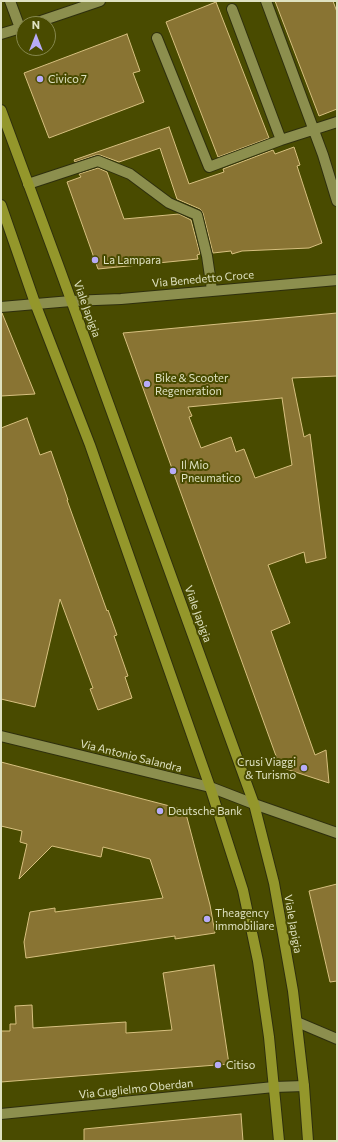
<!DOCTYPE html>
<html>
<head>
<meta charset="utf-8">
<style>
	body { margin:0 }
	#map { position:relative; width:338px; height:1142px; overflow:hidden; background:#494b00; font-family:Commissioner,sans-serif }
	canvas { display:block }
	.frame { position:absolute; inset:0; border:2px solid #dfe2c1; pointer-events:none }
	.north { position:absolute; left:16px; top:16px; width:40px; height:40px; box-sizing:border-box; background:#494b00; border:1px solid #85874d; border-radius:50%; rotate:0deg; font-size:11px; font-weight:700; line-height:16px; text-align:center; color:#dfe2c1 }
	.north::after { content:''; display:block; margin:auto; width:14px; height:18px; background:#b7abf8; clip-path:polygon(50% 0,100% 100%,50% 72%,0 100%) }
</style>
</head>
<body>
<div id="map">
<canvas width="338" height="1142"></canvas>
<div class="frame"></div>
<div class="north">N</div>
</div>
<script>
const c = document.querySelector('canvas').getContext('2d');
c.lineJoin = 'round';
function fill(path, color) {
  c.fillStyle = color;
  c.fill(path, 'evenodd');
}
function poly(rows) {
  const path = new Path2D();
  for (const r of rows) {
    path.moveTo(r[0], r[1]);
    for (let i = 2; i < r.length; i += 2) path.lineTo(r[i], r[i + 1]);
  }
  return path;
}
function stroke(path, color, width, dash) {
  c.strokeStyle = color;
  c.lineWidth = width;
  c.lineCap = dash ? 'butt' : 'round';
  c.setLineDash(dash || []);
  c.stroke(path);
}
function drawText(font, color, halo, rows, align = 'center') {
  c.font = font + ' Commissioner,sans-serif';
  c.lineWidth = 4;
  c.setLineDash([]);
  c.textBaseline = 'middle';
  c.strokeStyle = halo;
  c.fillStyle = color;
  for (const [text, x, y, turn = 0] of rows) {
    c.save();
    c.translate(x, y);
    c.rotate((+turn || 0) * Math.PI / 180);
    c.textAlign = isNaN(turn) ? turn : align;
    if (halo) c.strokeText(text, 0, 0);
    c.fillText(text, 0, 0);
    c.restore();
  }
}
const building = poly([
	[275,1,333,1,337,12,337,109,319,116,275,1],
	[216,2,269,138,218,157,166,22,216,2],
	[127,34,140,71,133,73,144,102,49,138,24,73,127,34],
	[169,127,189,184,224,172,223,169,273,150,275,154,294,147,300,165,297,166,322,243,309,248,242,251,232,254,231,251,213,253,203,213,200,209,177,199,160,148,119,162,100,155,96,155,75,162,74,160,169,127],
	[98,168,107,172,124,219,179,214,191,220,200,254,197,255,198,259,98,269,67,182,81,177,79,174,98,168],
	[1,313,2,313,35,394,1,396,1,313],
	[337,313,337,376,292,378,304,437,310,434,326,558,306,563,304,552,268,565,290,623,271,631,315,755,326,750,329,783,280,767,123,333,337,313],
	[282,398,292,465,255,478,244,449,236,452,231,437,201,448,189,417,192,416,188,407,282,398],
	[27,418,40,455,51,451,68,500,67,500,107,611,108,610,117,635,114,636,128,676,125,677,132,698,98,710,90,689,93,688,60,599,35,707,1,699,1,428,27,418],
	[1,762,185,810,210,905,215,933,175,939,175,936,26,958,24,942,30,912,55,908,55,912,163,898,150,859,103,847,101,857,52,846,19,879,27,844,20,842,22,831,1,826,1,762],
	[337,884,337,981,330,982,309,891,337,884],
	[214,965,229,1064,1,1082,1,1031,10,1031,10,1024,16,1024,15,1006,32,1005,33,1028,126,1022,126,1033,172,1030,163,973,214,965],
	[241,1114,243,1141,84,1141,84,1129,241,1114]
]);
const lane = poly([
	[266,1,323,155,337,201],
	[232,9,281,140],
	[157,38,209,167,281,140,337,122],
	[28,184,98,161,130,174,169,203,197,215,207,256,212,290],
	[297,1022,337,1039]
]);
const street = poly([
	[10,1,20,28],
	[32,24,100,1],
	[1,34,24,27],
	[1,307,71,301,121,299,337,280],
	[1,736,210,787,254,804,337,833],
	[1,1114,274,1087,304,1086]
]);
const primary = poly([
	[1,110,59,267,254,804,274,883,293,991,304,1086,308,1141],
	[1,205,35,303,90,445,210,787,243,890,258,961,269,1037,279,1141]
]);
const markers = [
	[40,79,4,"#b7abf8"],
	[95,260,4,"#b7abf8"],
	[147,384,4,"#b7abf8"],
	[173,471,4,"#b7abf8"],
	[304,768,4,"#b7abf8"],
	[160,811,4,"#b7abf8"],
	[207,919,4,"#b7abf8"],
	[218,1065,4,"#b7abf8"]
];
const poiNames = [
	["Civico 7",48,79],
	["La Lampara",103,260],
	["Bike & Scooter",155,378],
	["Regeneration",155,391],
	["Il Mio",181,465],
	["Pneumatico",181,478],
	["Crusi Viaggi",296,762,"right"],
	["& Turismo",296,775,"right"],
	["Deutsche Bank",168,811],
	["Theagency",215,913],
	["immobiliare",215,926],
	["Citiso",226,1065]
];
const streetNames = [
	["Via Benedetto Croce",203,279,-5],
	["Viale Japigia",87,309,70],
	["Viale Japigia",198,614,70],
	["Via Antonio Salandra",131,756,14],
	["Viale Japigia",293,924,80],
	["Via Guglielmo Oberdan",136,1089,-6]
];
fill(building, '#897433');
stroke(building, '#d7c07f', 1);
stroke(lane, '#2e2f0d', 12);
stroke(street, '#2e2f0d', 12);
stroke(primary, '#2e2f0d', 12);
stroke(lane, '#8c8f4e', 10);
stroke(street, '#8c8f4e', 10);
stroke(primary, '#94972b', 10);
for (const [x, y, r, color] of markers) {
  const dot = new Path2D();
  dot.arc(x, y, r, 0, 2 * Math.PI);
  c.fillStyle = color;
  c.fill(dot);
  stroke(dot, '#494b00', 1.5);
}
drawText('11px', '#dfe2c1', '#494b00', poiNames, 'left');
drawText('11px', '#dfe2c1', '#494b00', streetNames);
</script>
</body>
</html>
